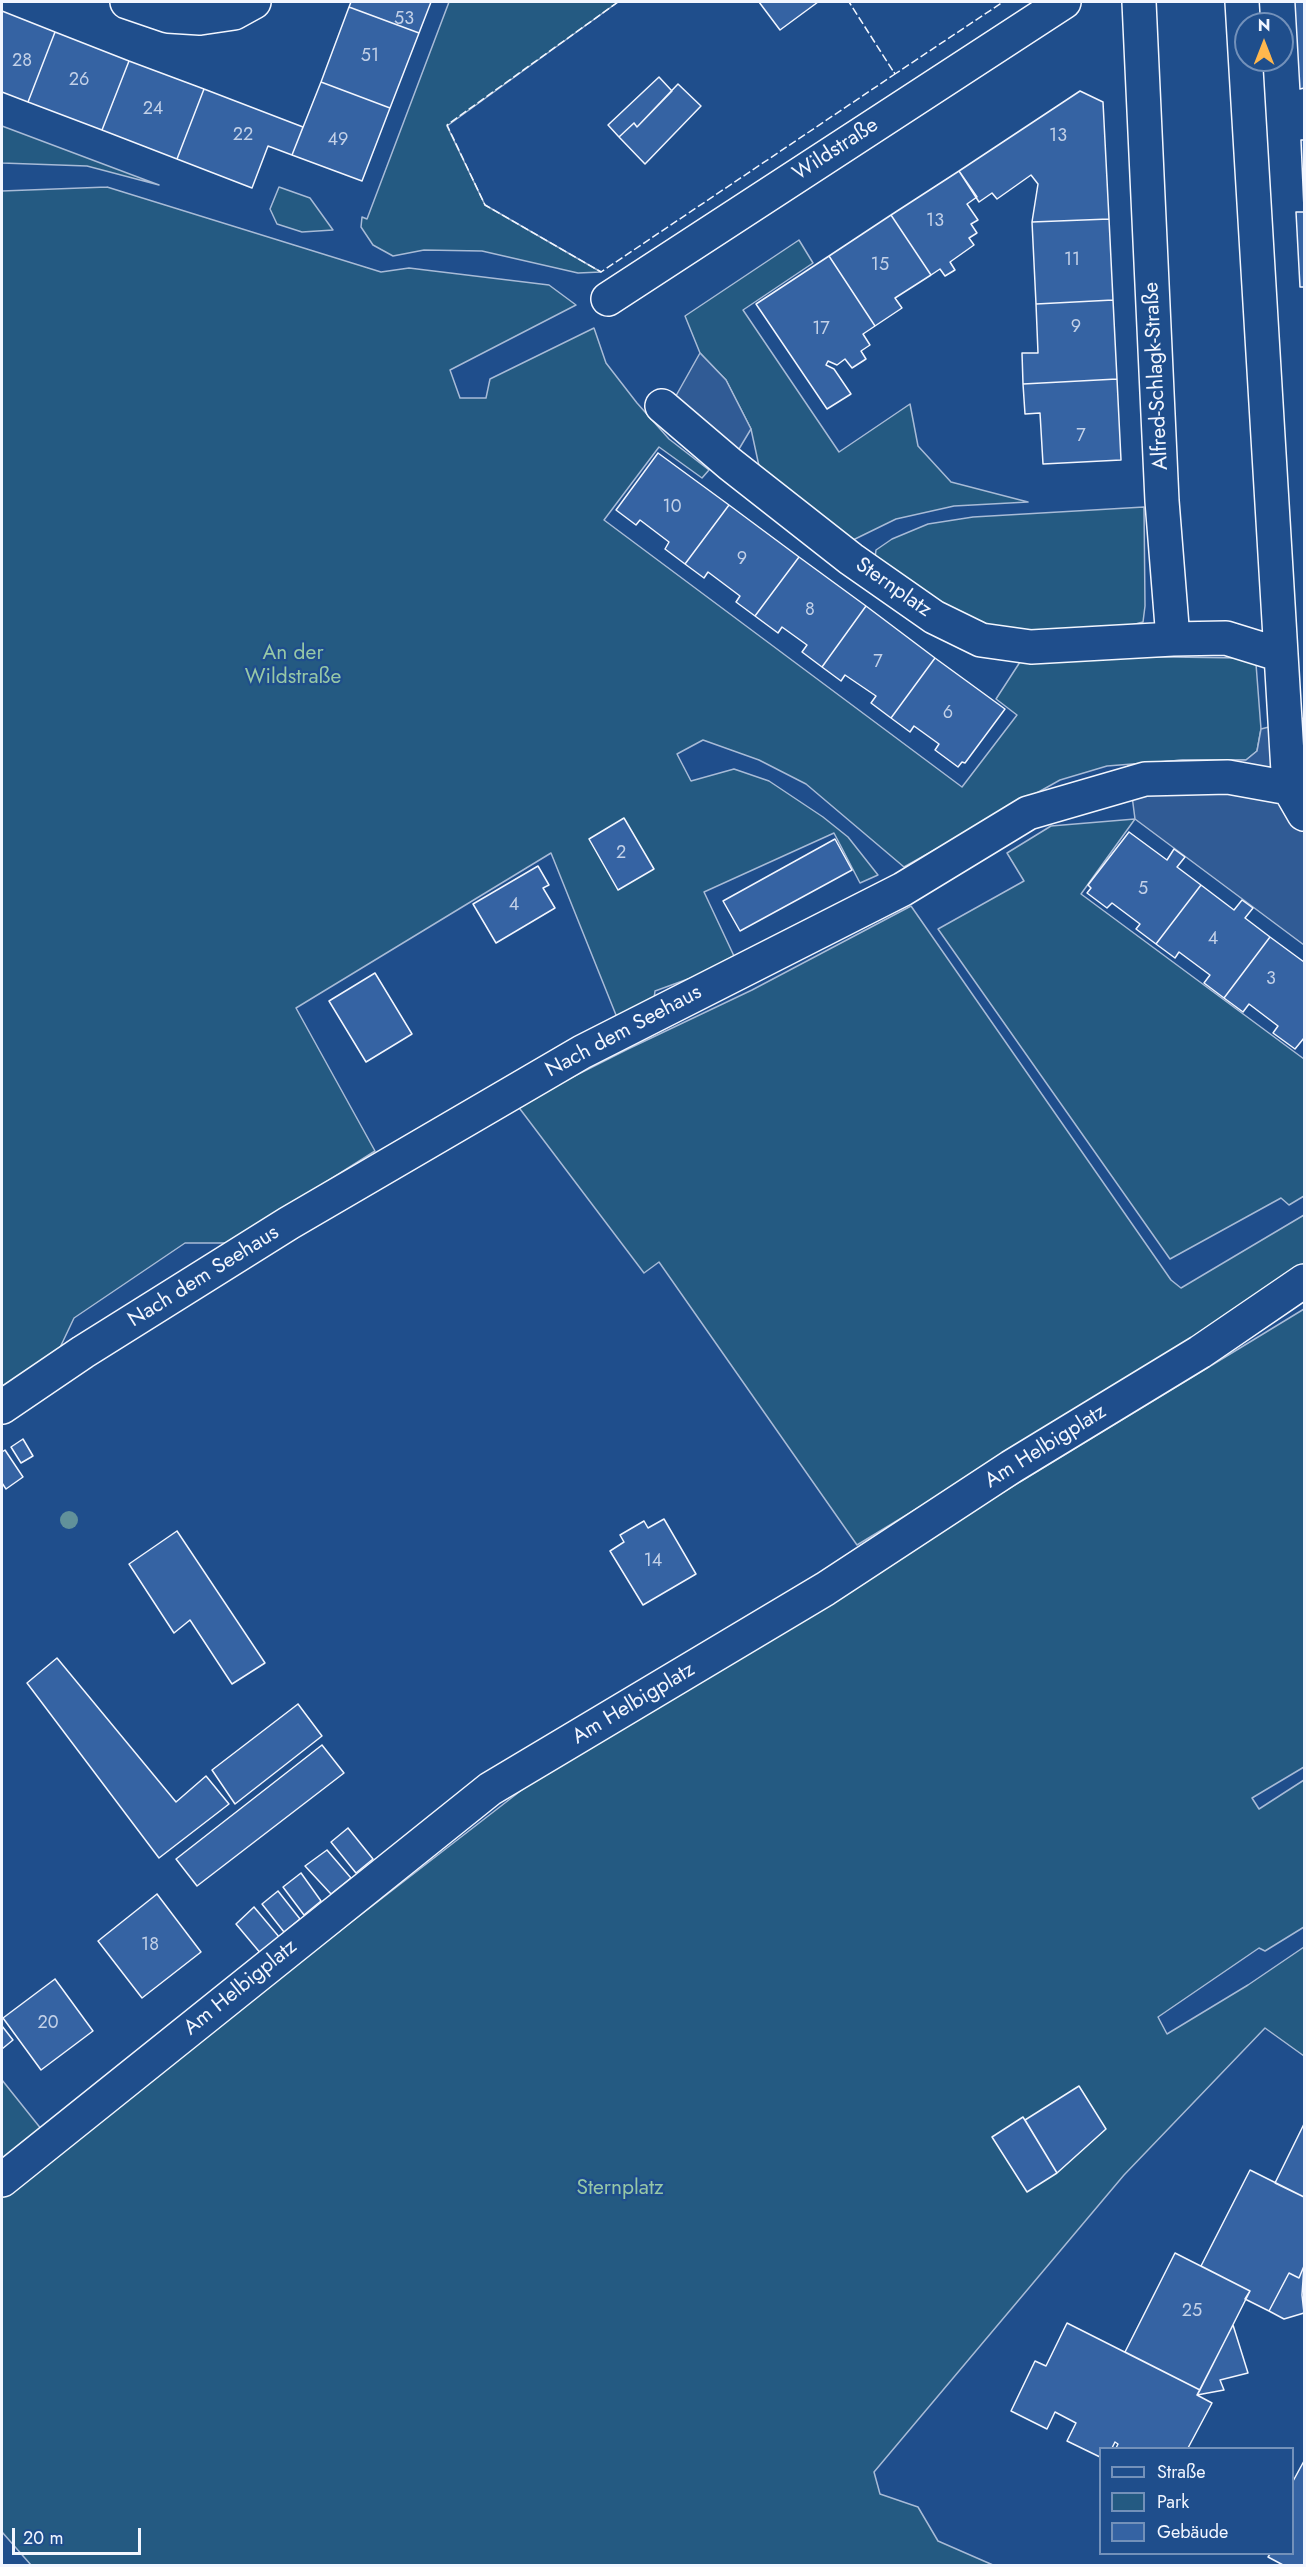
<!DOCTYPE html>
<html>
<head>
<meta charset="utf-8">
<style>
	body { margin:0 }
	#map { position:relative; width:1306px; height:2567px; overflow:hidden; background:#1f4e8c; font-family:Jost,sans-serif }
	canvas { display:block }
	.frame { position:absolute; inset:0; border:3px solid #f2f6ff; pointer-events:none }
	.legend { position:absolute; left:1099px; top:2447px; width:195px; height:108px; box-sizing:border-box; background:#1f4e8c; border:2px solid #7391ba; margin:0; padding:8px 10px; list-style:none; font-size:18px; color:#f2f6ff }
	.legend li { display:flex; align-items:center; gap:12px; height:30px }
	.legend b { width:30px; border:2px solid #7391ba }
	.north { position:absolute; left:1234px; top:12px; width:60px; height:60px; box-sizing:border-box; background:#1f4e8c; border:2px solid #7391ba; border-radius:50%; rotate:0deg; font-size:16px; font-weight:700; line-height:24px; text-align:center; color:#f2f6ff }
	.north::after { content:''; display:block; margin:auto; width:21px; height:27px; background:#ffb74d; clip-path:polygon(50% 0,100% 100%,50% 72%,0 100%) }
	.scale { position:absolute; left:12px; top:2528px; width:129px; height:27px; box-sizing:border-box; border:3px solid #f2f6ff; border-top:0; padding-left:8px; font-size:18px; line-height:21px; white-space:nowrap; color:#f2f6ff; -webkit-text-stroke:4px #1f4e8c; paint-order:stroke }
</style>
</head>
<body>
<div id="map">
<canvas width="1306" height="2567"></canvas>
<div class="frame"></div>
<ul class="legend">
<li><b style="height:8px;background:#1f4e8c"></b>Straße</li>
<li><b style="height:16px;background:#245a82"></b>Park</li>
<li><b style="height:16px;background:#3563a3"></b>Gebäude</li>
</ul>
<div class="north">N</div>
<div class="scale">20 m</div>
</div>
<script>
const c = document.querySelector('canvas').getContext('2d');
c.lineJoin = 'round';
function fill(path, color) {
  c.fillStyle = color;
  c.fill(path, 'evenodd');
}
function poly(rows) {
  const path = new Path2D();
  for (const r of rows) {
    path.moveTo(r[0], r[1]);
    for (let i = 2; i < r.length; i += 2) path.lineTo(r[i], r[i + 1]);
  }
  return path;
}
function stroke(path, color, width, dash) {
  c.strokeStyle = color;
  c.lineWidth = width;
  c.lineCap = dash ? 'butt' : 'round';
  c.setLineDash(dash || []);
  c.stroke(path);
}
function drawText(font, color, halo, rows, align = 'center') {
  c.font = font + ' Jost,sans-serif';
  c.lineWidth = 4.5;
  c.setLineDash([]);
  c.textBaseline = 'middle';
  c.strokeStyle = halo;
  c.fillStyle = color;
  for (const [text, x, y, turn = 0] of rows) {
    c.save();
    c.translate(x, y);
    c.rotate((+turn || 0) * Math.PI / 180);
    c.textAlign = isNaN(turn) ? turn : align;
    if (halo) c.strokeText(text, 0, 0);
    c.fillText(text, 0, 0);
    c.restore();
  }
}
const green = poly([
	[449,2,618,2,447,126,485,205,601,272,578,273,482,251,424,250,393,256,373,245,361,227,362,217,367,219,449,2],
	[2,126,159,185,87,166,2,163,2,126],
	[107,187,381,272,409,268,549,285,576,305,450,370,460,398,486,398,490,379,594,328,606,363,637,403,669,439,709,470,702,478,659,447,604,520,962,787,1017,715,996,699,1020,662,1097,656,1242,658,1256,664,1261,729,1257,751,1246,760,1183,760,1107,766,1060,780,904,867,806,784,759,760,703,740,677,754,691,781,734,769,769,781,823,817,848,837,878,875,860,883,834,833,704,892,734,956,721,967,655,991,653,1007,621,1020,616,1015,551,853,296,1008,375,1151,230,1243,185,1243,74,1318,56,1356,2,1397,2,191,107,187],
	[279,187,310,198,333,230,302,232,277,224,270,209,279,187],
	[799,240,813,263,743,310,839,452,910,404,918,446,951,482,1028,502,954,506,896,519,853,540,759,466,751,429,726,380,700,353,685,316,799,240],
	[1144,507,1145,606,1143,622,1124,627,1005,631,963,620,875,558,876,550,892,539,928,524,973,517,1144,507],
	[1135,819,1081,894,1304,1059,1304,1196,1289,1205,1281,1198,1170,1259,938,929,1024,881,1007,853,1051,826,1135,819],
	[911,906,1171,1280,1181,1288,1304,1215,1304,1274,857,1545,659,1262,644,1273,517,1105,628,1049,752,990,911,906],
	[1304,1309,1304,1767,1252,1798,1259,1809,1304,1780,1304,1927,1265,1951,1259,1948,1158,2017,1167,2034,1248,1985,1304,1947,1304,2056,1265,2028,1124,2175,874,2472,880,2494,918,2507,938,2541,993,2565,31,2565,2,2532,2,2193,550,1768,1304,1309],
	[2,2080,42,2130,2,2162,2,2080]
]);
const parking = poly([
	[700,353,726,380,751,429,730,464,668,410,700,353],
	[1304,718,1304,945,1135,819,1128,765,1183,760,1246,760,1257,751,1261,729,1304,718]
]);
const building = poly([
	[351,2,431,2,419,33,349,7,351,2],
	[759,2,818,2,780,30,759,2],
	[1295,2,1304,2,1304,88,1300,89,1295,2],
	[349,7,419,33,390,108,321,82,349,7],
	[2,11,55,32,28,102,2,92,2,11],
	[55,32,129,61,102,130,28,102,55,32],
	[129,61,204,89,177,159,102,130,129,61],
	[659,77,672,91,637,127,634,123,619,137,608,125,659,77],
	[321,82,390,108,362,181,292,155,321,82],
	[678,84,701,106,645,164,619,137,634,123,637,127,678,84],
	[204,89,303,127,292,155,268,146,252,188,177,159,204,89],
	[1080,91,1103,102,1109,219,1032,222,1038,184,1031,175,997,199,992,193,979,202,959,171,1080,91],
	[1301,140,1304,140,1304,209,1301,140],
	[959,171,977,197,967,204,978,220,971,224,977,233,969,238,974,245,950,262,955,270,945,276,940,269,931,275,891,215,959,171],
	[1296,212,1304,212,1304,287,1300,287,1296,212],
	[891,215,931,275,895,298,902,308,875,326,829,256,891,215],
	[1109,219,1113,300,1036,304,1032,222,1109,219],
	[829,256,875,326,863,334,870,345,861,351,866,359,852,368,845,359,837,365,828,361,826,365,834,369,851,394,827,409,756,304,829,256],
	[1113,300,1117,379,1023,384,1022,353,1038,353,1036,304,1113,300],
	[1117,379,1121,460,1043,464,1040,413,1025,414,1023,384,1117,379],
	[658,453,729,505,685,564,665,549,669,542,640,520,636,525,616,510,658,453],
	[729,505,799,557,755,616,736,602,740,596,708,572,704,578,685,564,729,505],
	[799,557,866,606,822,667,802,652,807,645,782,627,778,633,755,616,799,557],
	[866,606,935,658,891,718,871,703,876,696,845,675,841,681,822,667,866,606],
	[935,658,1005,709,965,763,962,762,958,767,935,750,939,744,914,726,910,732,891,718,935,658],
	[624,818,654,869,618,890,589,839,624,818],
	[1129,832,1167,860,1174,849,1185,857,1177,867,1201,885,1156,944,1136,929,1140,924,1112,903,1107,908,1087,893,1091,888,1088,885,1129,832],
	[835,839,852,870,740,931,723,901,835,839],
	[538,866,549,885,543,888,555,908,496,943,473,904,538,866],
	[1201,885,1234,910,1242,900,1253,908,1245,918,1270,937,1224,998,1204,983,1210,975,1179,952,1175,958,1156,944,1201,885],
	[1270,937,1304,962,1304,1038,1295,1049,1273,1033,1278,1026,1249,1004,1243,1012,1224,998,1270,937],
	[375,973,412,1034,366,1062,329,1001,375,973],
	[23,1439,33,1456,21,1463,11,1447,23,1439],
	[5,1450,23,1477,6,1489,2,1483,2,1452,5,1450],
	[664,1519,696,1574,643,1605,610,1551,624,1542,620,1535,644,1521,648,1528,664,1519],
	[177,1531,265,1663,232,1684,190,1620,174,1633,129,1564,177,1531],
	[57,1658,176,1802,206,1776,229,1804,159,1858,27,1683,57,1658],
	[298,1704,322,1736,235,1804,212,1770,298,1704],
	[322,1745,344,1773,197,1886,176,1859,322,1745],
	[348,1828,373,1859,356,1873,331,1842,348,1828],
	[327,1850,351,1878,331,1894,305,1866,327,1850],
	[301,1873,321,1901,304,1915,283,1887,301,1873],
	[278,1891,300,1919,284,1932,262,1904,278,1891],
	[157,1894,201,1952,142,1998,98,1941,157,1894],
	[254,1907,280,1938,262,1955,236,1924,254,1907],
	[55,1979,93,2031,41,2070,3,2018,55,1979],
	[2,2026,13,2040,2,2049,2,2026],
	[1079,2086,1106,2129,1057,2173,1025,2120,1079,2086],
	[1023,2117,1057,2173,1027,2192,992,2137,1023,2117],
	[1304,2124,1304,2197,1275,2183,1304,2124],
	[1250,2170,1304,2197,1304,2266,1299,2278,1289,2273,1269,2311,1245,2299,1250,2291,1201,2266,1250,2170],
	[1175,2253,1250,2291,1200,2390,1125,2352,1175,2253],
	[1304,2266,1302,2295,1304,2313,1284,2319,1269,2311,1289,2273,1299,2278,1304,2266],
	[1067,2323,1200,2390,1197,2395,1212,2403,1188,2448,1116,2448,1118,2444,1115,2442,1112,2448,1100,2448,1100,2457,1067,2441,1076,2423,1055,2412,1047,2429,1011,2411,1035,2361,1046,2366,1067,2323],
	[1233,2325,1248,2373,1220,2380,1224,2390,1197,2395,1233,2325],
	[1304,2461,1304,2566,1285,2566,1268,2557,1270,2554,1292,2554,1292,2483,1304,2461]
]);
const minor = poly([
	[127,2,168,16,200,18,234,13,254,2],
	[1139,2,1162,501,1173,639,1226,638,1281,655],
	[1242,2,1289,788,1304,814],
	[608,299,1064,2],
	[662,406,730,464,851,559,934,617,981,640,1031,647,1173,639],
	[2,1407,83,1352,289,1223,582,1052,903,889,1028,813,1145,779,1228,777,1289,788,1304,788],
	[2,2180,490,1789,825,1589,1011,1467,1200,1352,1304,1281]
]);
const fence = poly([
	[618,2,447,125,485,205,601,272,895,74,849,2],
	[894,72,895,74,1003,2]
]);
const trees = [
	[69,1520]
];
const numberNames = [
	["53",404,20],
	["51",370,57],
	["28",22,62],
	["26",79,81],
	["24",153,110],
	["22",243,136],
	["13",1058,137],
	["49",338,141],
	["13",935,222],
	["11",1072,261],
	["15",880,266],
	["9",1076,328],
	["17",821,330],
	["7",1081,437],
	["10",672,508],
	["9",742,560],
	["8",810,611],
	["7",878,663],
	["6",948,714],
	["2",621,854],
	["5",1143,890],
	["4",514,906],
	["4",1213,940],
	["3",1271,980],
	["14",653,1562],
	["18",150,1946],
	["20",48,2024],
	["25",1192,2312]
];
const streetNames = [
	["Wildstraße",836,150,-33],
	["Alfred-Schlagk-Straße",1157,376,-93],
	["Sternplatz",893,588,35],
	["Nach dem Seehaus",624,1032,-28],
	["Nach dem Seehaus",204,1277,-32],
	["Am Helbigplatz",1046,1447,-32],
	["Am Helbigplatz",634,1704,-31],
	["Am Helbigplatz",241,1988,-39]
];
const parkNames = [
	["An der",293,654],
	["Wildstraße",293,678],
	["Sternplatz",620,2189]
];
fill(green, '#245a82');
stroke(green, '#a8bbd7', 1.5);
fill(parking, '#305b95');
stroke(parking, '#a8bbd7', 1.5);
fill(building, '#3563a3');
stroke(building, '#f2f6ff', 1.5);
stroke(minor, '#f2f6ff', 36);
stroke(minor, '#1f4e8c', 33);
stroke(fence, '#f2f6ff', 1.5, [8, 3]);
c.fillStyle = '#61919a';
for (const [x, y] of trees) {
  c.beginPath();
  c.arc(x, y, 9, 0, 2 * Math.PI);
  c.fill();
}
drawText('18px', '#c3d1e8', null, numberNames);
drawText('21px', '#f2f6ff', '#1f4e8c', streetNames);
drawText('21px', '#97c8a6', '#1f4e8c', parkNames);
</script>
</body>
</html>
